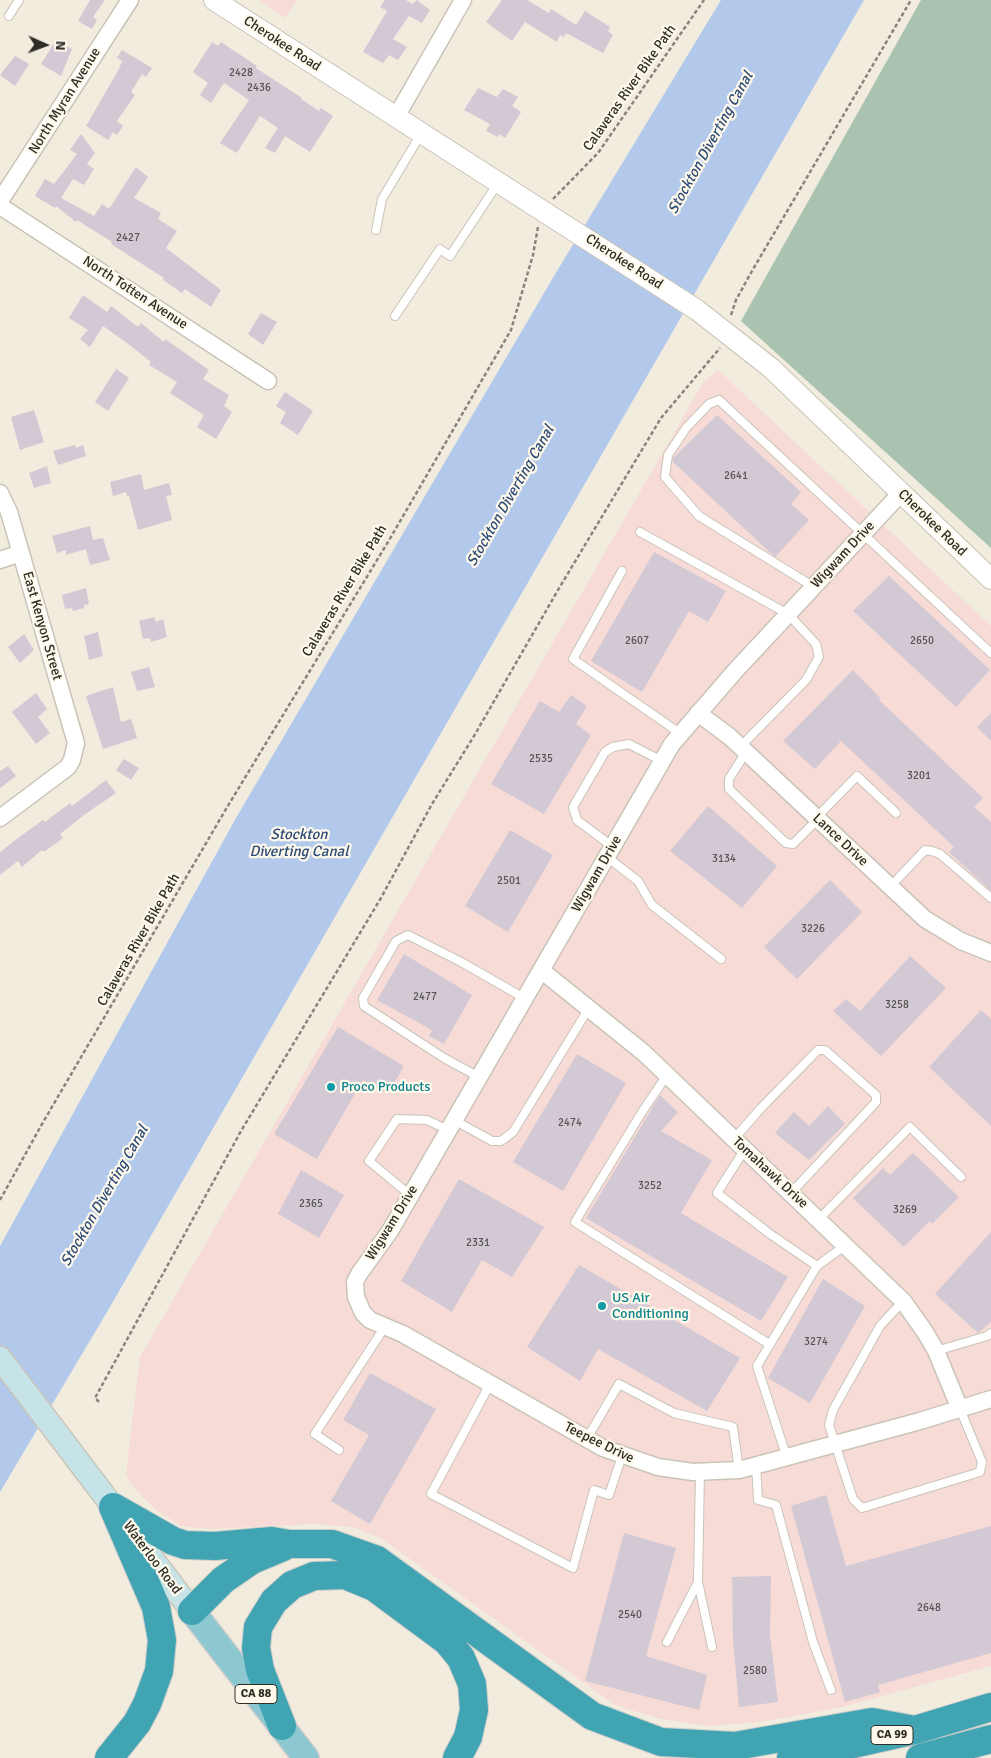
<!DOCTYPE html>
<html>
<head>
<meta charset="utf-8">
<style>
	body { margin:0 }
	#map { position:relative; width:991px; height:1758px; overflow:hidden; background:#f1ecde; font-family:Signika,sans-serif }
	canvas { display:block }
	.north { position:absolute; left:20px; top:20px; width:50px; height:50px; -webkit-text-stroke:4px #fff9eb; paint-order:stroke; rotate:92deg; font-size:14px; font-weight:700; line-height:20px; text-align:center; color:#2e2c27 }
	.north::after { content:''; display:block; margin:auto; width:18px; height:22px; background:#2e2c27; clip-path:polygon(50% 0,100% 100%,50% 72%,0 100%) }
</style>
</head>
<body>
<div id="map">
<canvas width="991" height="1758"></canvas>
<div class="north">N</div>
</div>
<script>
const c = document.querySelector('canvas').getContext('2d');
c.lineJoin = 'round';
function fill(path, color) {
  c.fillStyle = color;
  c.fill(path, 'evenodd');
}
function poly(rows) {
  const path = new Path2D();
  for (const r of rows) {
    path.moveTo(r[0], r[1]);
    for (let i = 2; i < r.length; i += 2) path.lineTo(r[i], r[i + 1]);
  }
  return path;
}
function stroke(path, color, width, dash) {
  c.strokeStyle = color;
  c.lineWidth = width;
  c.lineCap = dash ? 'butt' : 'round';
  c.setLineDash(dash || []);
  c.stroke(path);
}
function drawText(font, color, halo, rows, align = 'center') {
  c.font = font + ' Signika,sans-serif';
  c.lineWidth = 4.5;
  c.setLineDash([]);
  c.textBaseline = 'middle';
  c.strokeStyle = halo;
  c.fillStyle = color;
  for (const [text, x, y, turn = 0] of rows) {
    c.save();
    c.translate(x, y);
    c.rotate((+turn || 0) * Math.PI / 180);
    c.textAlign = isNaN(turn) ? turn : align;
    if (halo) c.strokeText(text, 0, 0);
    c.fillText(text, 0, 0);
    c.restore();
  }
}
const industrial = poly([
	[259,0,297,0,285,18],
	[718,370,991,626,991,1666,838,1708,760,1722,708,1726,661,1719,615,1705,382,1539,354,1527,313,1524,210,1529,181,1526,156,1510,131,1484,126,1474,140,1357,703,383]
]);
const green = poly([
	[921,0,991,0,991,548,741,321]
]);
const water = poly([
	[721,0,864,0,107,1312,0,1492,0,1246,236,818,554,276]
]);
const building = poly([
	[90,0,105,0,93,17,97,20,92,29,78,21],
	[385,0,406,0,412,4,417,0,430,10,422,23,409,16,393,39,407,47,398,60,389,55,383,63,363,52,387,11,380,7],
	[502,0,527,0,549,13,551,9,576,25,585,11,610,27,608,31,613,35,603,53,566,33,564,37,560,35,557,42,525,22,512,41,486,22],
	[56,40,72,49,61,76,41,64],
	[212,42,218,46,221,42,257,66,256,68,302,98,301,99,319,111,321,108,333,116,310,152,285,136,275,153,265,148,278,128,260,116,237,153,220,143,249,100,224,83,211,103,200,95,208,83,193,72],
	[122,50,152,68,146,77,142,74,131,92,135,95,117,121,123,126,117,135,113,132,108,140,86,126,119,69,122,61,117,58],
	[15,56,29,64,15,86,0,75],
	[478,88,497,97,503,89,518,97,512,106,521,112,505,138,500,134,498,137,486,131,490,124,464,110],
	[81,134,95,153,87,164,94,169,84,185,73,179,61,198,94,216,102,204,109,209,136,167,148,177,134,198,161,213,158,219,177,231,166,248,221,290,211,307,185,289,182,293,163,280,164,278,111,244,112,242,77,220,76,222,56,206,55,208,35,196,45,179,54,184,77,154,70,150],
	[83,295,107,312,111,306,138,327,141,323,164,342,165,339,209,370,203,379,229,395,224,406,232,412,216,439,197,427,204,415,170,393,177,382,149,365,151,362,127,343,103,326,90,347,80,339,88,330,69,318],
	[261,313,277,322,263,345,248,334],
	[116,369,129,378,108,411,95,402],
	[285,392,313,411,298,435,280,423,286,412,276,406],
	[34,410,44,442,20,450,11,417],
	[717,415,801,492,791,504,809,520,775,557,673,462,673,458],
	[75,445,76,448,83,445,86,456,58,465,53,451],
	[47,466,51,483,34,488,29,473],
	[141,474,144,490,169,483,172,495,166,496,172,520,138,530,129,496,127,496,126,492,113,496,110,482],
	[90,526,93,540,103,538,110,560,90,565,86,549,66,555,66,550,57,553,52,536],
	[654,552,726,591,708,622,689,611,642,692,591,661],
	[889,576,990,670,956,707,853,611],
	[86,588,89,604,84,605,84,608,73,611,72,608,65,609,62,595],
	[154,617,156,622,163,619,167,637,151,642,150,638,143,639,139,621],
	[98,632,103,656,89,660,84,636],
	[24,634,34,650,20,663,8,647],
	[149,667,155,687,137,691,131,672],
	[853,670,881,699,879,700,983,798,974,807,991,822,991,891,949,852,954,847,841,741,815,769,783,741],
	[113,687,121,722,131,719,137,738,103,749,86,696],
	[36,693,47,709,38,717,50,733,36,744,12,712],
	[571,695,587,706,576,724,591,735,544,814,491,784,540,701,559,712],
	[991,713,991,741,977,727],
	[124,759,139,768,131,780,116,770],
	[8,766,16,776,0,788,0,771],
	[106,780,116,793,84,815,60,834,63,838,44,852,42,850,22,867,18,861,0,875,0,852,22,835,43,820,45,822,70,803,72,806],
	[708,806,777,866,742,908,670,851],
	[510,830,553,855,508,932,465,906],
	[830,880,862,912,797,979,764,947],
	[404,954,472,995,444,1044,429,1036,432,1030,377,1000],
	[910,956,946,988,881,1056,833,1011,846,999,860,1011],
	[981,1010,991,1019,991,1126,929,1067],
	[338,1027,404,1066,388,1094,363,1080,317,1159,274,1134],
	[577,1054,626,1083,563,1191,513,1162],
	[660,1095,678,1112,661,1131,712,1160,681,1213,788,1277,761,1321,586,1218],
	[828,1106,845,1124,809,1160,775,1133,794,1112,809,1126],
	[913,1153,959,1197,932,1224,930,1221,904,1247,853,1198,883,1168,890,1175],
	[301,1170,344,1195,319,1238,278,1214],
	[459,1179,544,1227,512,1277,482,1260,452,1312,401,1281],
	[991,1232,991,1322,978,1333,935,1294],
	[579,1265,740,1358,707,1411,598,1349,580,1381,527,1347],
	[823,1279,865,1306,810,1403,768,1378],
	[370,1373,436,1409,370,1524,331,1501,369,1435,343,1420],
	[826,1495,846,1566,991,1526,991,1653,878,1685,880,1692,845,1702,791,1506],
	[624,1533,676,1548,646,1656,707,1675,699,1710,585,1681],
	[771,1576,770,1635,778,1702,739,1707,733,1640,732,1577]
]);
const path = poly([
	[553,199,598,153,704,0],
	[731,315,736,300,752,271,911,0],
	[0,1200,42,1124,226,809,388,542,511,330,533,255,538,227],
	[99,1402,95,1398,241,1131,381,898,432,804,474,736,558,590,661,418,720,348]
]);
const service = poly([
	[9,16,19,0],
	[376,230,382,199,421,134],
	[395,316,440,249,450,256,498,183],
	[640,532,788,614,816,644,819,657,806,680,740,747],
	[622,571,573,659,681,734],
	[814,587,699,516,665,477,668,455,686,428,709,404,719,400,991,653],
	[746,752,729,779,729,789,786,843,793,844,818,819],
	[816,818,857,776,896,813],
	[613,847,577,820,573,807,605,752,613,747,629,744,662,761],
	[607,857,638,881,652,905,721,959],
	[890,887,925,850,932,851,940,854,991,898],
	[667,1075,642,1112,575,1222,769,1344],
	[479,1077,444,1058,364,1006,363,998,396,941,408,935,463,963,524,998],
	[454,1120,492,1141,501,1141,513,1132,589,1008],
	[734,1139,761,1108,818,1050,825,1050,876,1095,876,1102,791,1193],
	[745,1149,717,1193,770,1234,817,1266],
	[410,1195,369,1161,397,1119,427,1120,448,1130],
	[819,1219,910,1127,961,1177],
	[903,1301,880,1326,833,1410,829,1425,853,1499,862,1508,980,1472,982,1462,960,1409],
	[936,1351,987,1336,991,1333],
	[490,1384,431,1494,573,1568,594,1490,609,1495,622,1456],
	[586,1440,619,1384,674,1413,733,1427,739,1470],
	[339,1450,315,1434,386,1325],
	[787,1458,757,1366,817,1266,846,1245],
	[756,1465,758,1500,776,1505,813,1642,831,1690],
	[700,1472,698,1582,712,1647],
	[667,1642,698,1582]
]);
const minor = poly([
	[396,117,463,0],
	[0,201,130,0],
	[0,206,268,381],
	[0,493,9,512,76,743,72,760,68,767,0,818],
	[901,493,736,670,672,744,390,1231,359,1274,355,1282,356,1297,363,1313,370,1320,403,1334,603,1448,658,1467,693,1472,739,1470,920,1421,991,1399],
	[0,560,21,553],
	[698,713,730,737,925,919,961,941,991,953],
	[541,970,644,1053,903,1301,925,1332,936,1351,960,1409]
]);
const tertiary = poly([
	[214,0,697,310,771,368,991,579]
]);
const secondary = poly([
	[0,1358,192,1611]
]);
const primary = poly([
	[192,1611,306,1758]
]);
const motorway = poly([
	[113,1507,173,1541,185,1545,215,1546,272,1541,289,1544,332,1544,377,1560,592,1716,661,1742,735,1746,872,1722,915,1730],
	[192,1611,223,1580,252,1560,283,1547],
	[282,1726,260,1670,256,1648,258,1627,274,1601,292,1585,314,1576,345,1575,374,1587,447,1641,461,1658,472,1684,474,1710,468,1737,457,1758],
	[109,1758,137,1723,147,1704,159,1671,162,1640,156,1607,113,1507],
	[791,1758,915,1730,991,1707],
	[920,1758,991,1739]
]);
const markers = [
	[331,1087,5,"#0f9aa8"],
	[602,1306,5,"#0f9aa8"]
];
const numberNames = [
	["2428",241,73],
	["2436",259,88],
	["2427",128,238],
	["2641",736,476],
	["2607",637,641],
	["2650",922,641],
	["2535",541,759],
	["3201",919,776],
	["3134",724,859],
	["2501",509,881],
	["3226",813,929],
	["2477",425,997],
	["3258",897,1005],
	["2474",570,1123],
	["3252",650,1186],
	["2365",311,1204],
	["3269",905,1210],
	["2331",478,1243],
	["3274",816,1342],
	["2648",929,1608],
	["2540",630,1615],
	["2580",755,1671]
];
const shields = [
	[256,1694,42],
	[892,1735,42]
];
const shieldNames = [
	["CA 88",256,1694],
	["CA 99",892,1735]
];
const streetNames = [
	["Cherokee Road",282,44,33],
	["Calaveras River Bike Path",630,88,-55],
	["North Myran Avenue",65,101,-58],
	["Cherokee Road",624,262,33],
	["North Totten Avenue",135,293,33],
	["Cherokee Road",932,523,44],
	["Wigwam Drive",843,555,-47],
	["Calaveras River Bike Path",345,591,-59],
	["East Kenyon Street",42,626,74],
	["Lance Drive",840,840,43],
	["Wigwam Drive",597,874,-60],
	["Calaveras River Bike Path",139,940,-60],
	["Tomahawk Drive",770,1173,43],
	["Wigwam Drive",392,1223,-58],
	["Teepee Drive",599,1443,26],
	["Waterloo Road",152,1558,53]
];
const cultureNames = [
	["Proco Products",341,1087],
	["US Air",612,1298],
	["Conditioning",612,1314]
];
const waterNames = [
	["Stockton Diverting Canal",711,143,-61],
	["Stockton Diverting Canal",511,496,-60],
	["Stockton",299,835],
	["Diverting Canal",299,852],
	["Stockton Diverting Canal",105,1196,-60]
];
fill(industrial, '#f6dbd6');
fill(green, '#aac3b1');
fill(water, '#b2c9eb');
fill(building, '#d3c9d4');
stroke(service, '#cac4b7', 10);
stroke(minor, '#cac4b7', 19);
stroke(tertiary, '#cac4b7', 22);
stroke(secondary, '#cac4b7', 25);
stroke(primary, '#cdcccb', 28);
stroke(motorway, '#cdcccb', 30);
stroke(path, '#88847b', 2.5, [4, 2.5]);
stroke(service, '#fff', 8);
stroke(minor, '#fff', 16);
stroke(tertiary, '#fff', 20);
stroke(secondary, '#c6e4e8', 22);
stroke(primary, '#8dc8d1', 25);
stroke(motorway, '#41a4b2', 28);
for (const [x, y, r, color] of markers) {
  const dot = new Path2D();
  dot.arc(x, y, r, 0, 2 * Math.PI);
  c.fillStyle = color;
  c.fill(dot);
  stroke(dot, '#fff9eb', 2);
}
drawText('11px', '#575352', null, numberNames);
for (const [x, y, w] of shields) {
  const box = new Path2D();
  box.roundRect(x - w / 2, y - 9.5, w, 19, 4);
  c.fillStyle = '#fff9eb';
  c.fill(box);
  stroke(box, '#2e2c27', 1);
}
drawText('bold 12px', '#2e2c27', null, shieldNames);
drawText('14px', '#2e2c27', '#fff9eb', streetNames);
drawText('14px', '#0d838f', '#fff9eb', cultureNames, 'left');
drawText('italic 15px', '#2c4b78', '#fff9eb', waterNames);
</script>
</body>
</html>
